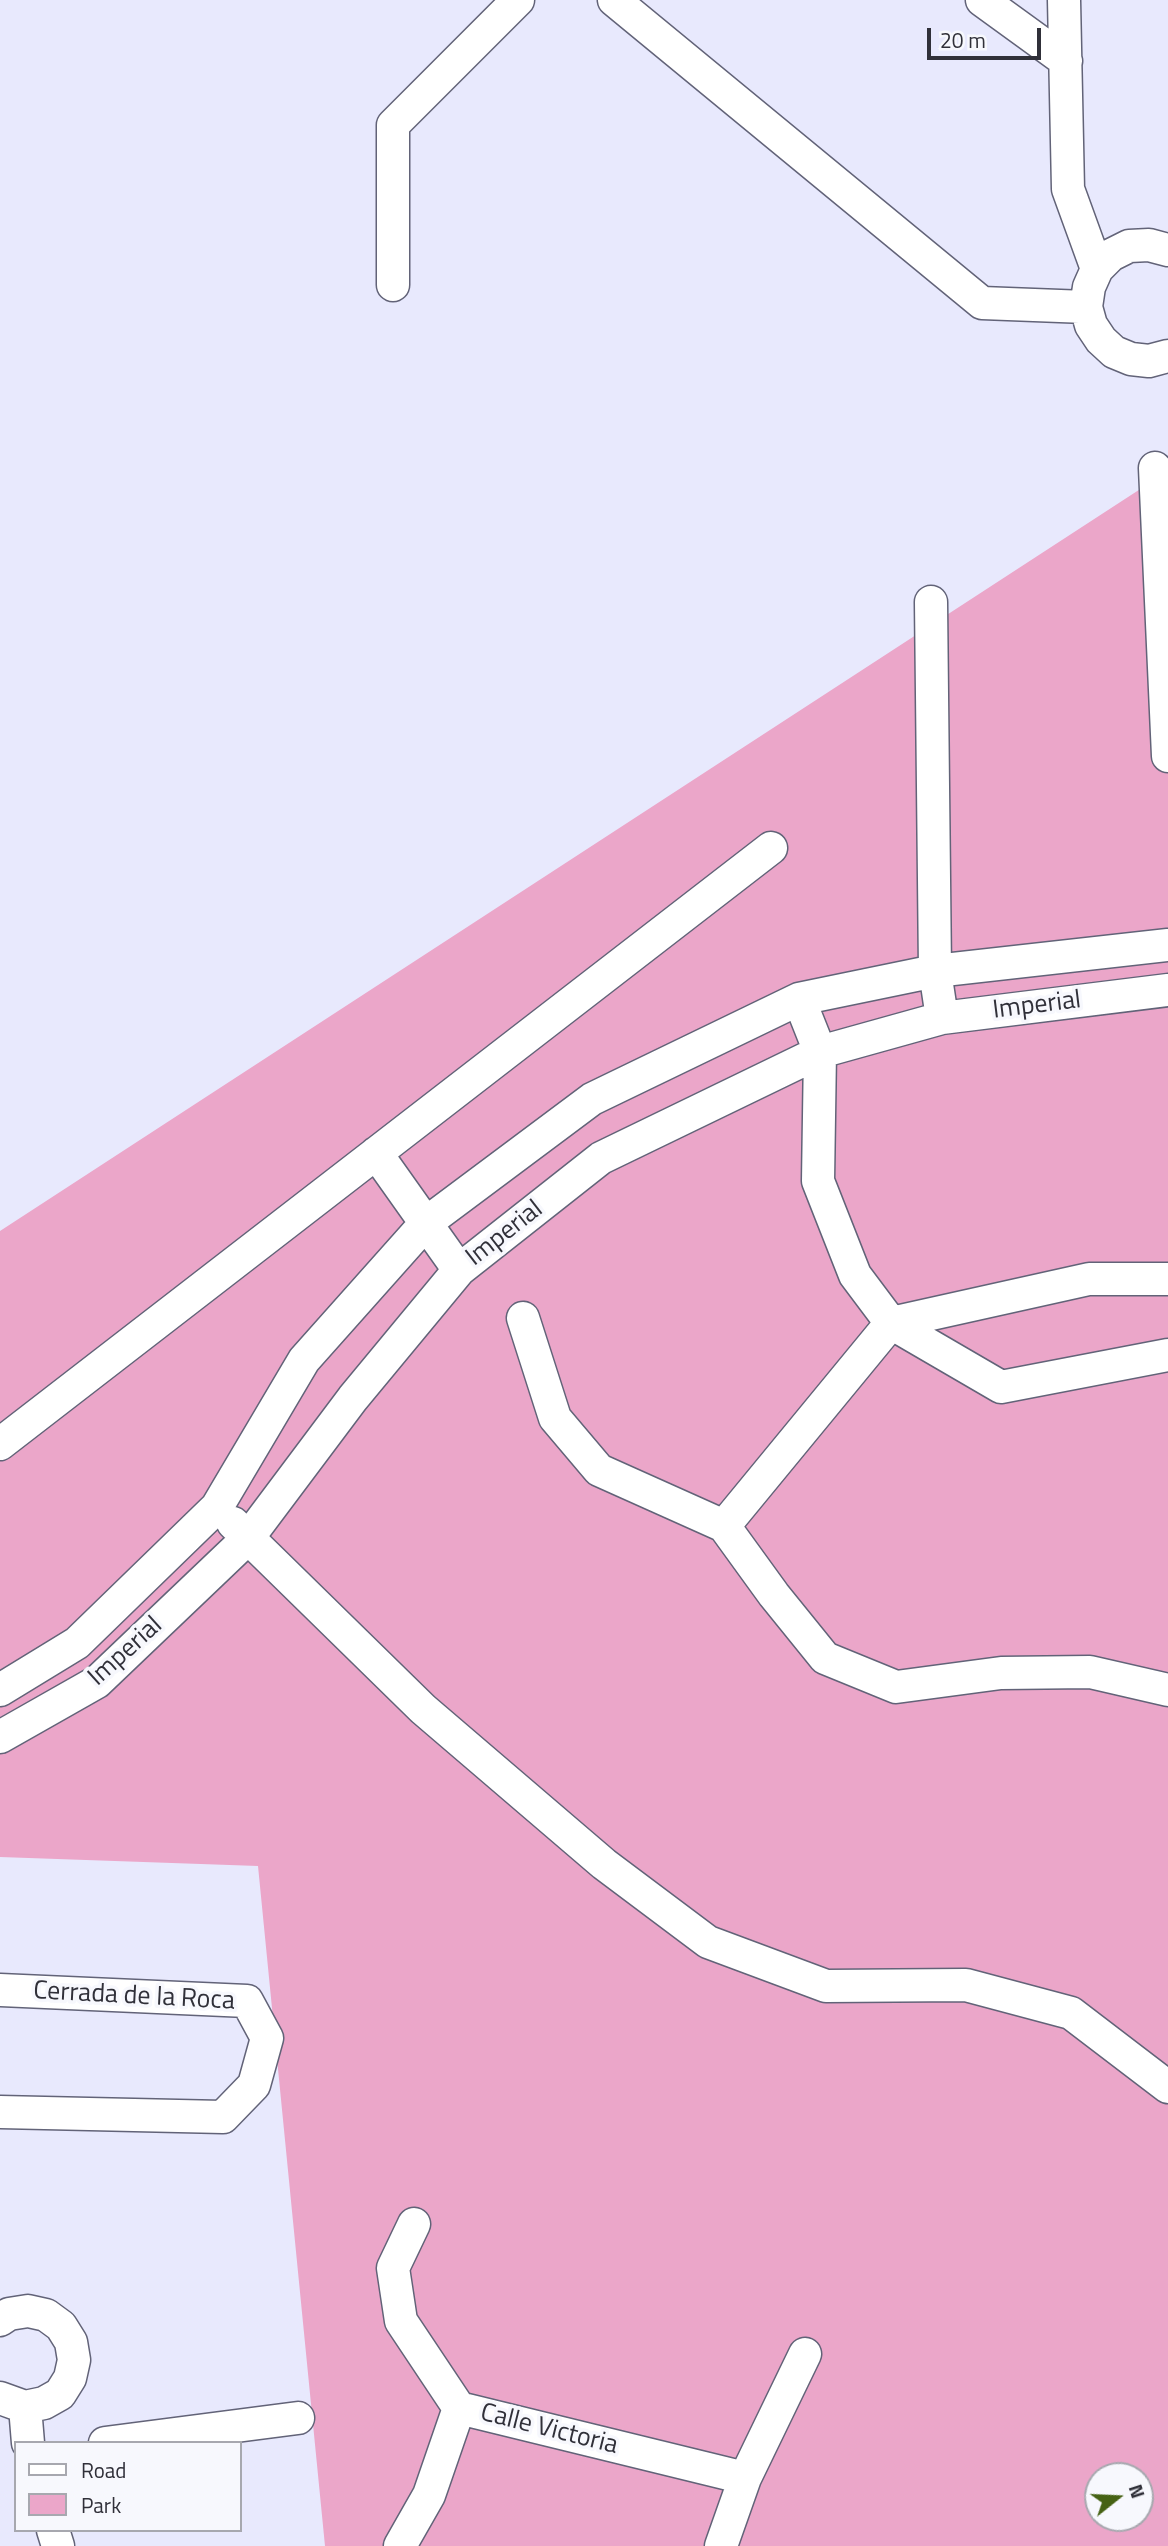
<!DOCTYPE html>
<html>
<head>
<meta charset="utf-8">
<style>
	body { margin:0 }
	#map { position:relative; width:1168px; height:2546px; overflow:hidden; background:#e8e9fd; font-family:"Titillium Web",sans-serif }
	canvas { display:block }
	.legend { position:absolute; left:14px; top:2441px; width:228px; height:91px; box-sizing:border-box; background:#f7f8fd; border:2px solid #a7a8af; margin:0; padding:9px 12px; list-style:none; font-size:21px; color:#303039 }
	.legend li { display:flex; align-items:center; gap:14px; height:35px }
	.legend b { width:35px; border:2px solid #a7a8af }
	.north { position:absolute; left:1084px; top:2462px; width:70px; height:70px; box-sizing:border-box; background:#f7f8fd; border:2px solid #a7a8af; border-radius:50%; rotate:72deg; font-size:19px; font-weight:700; line-height:28px; text-align:center; color:#303039 }
	.north::after { content:''; display:block; margin:auto; width:24px; height:32px; background:#466214; clip-path:polygon(50% 0,100% 100%,50% 72%,0 100%) }
	.scale { position:absolute; left:927px; top:28px; width:114px; height:32px; box-sizing:border-box; border:4px solid #303039; border-top:0; padding-left:9px; font-size:21px; line-height:24px; white-space:nowrap; color:#303039; -webkit-text-stroke:5px #f7f8fd; paint-order:stroke }
</style>
</head>
<body>
<div id="map">
<canvas width="1168" height="2546"></canvas>
<ul class="legend">
<li><b style="height:9px;background:#fff"></b>Road</li>
<li><b style="height:19px;background:#eba6c9"></b>Park</li>
</ul>
<div class="north">N</div>
<div class="scale">20 m</div>
</div>
<script>
const c = document.querySelector('canvas').getContext('2d');
c.lineJoin = 'round';
function fill(path, color) {
  c.fillStyle = color;
  c.fill(path, 'evenodd');
}
function poly(rows) {
  const path = new Path2D();
  for (const r of rows) {
    path.moveTo(r[0], r[1]);
    for (let i = 2; i < r.length; i += 2) path.lineTo(r[i], r[i + 1]);
  }
  return path;
}
function stroke(path, color, width, dash) {
  c.strokeStyle = color;
  c.lineWidth = width;
  c.lineCap = dash ? 'butt' : 'round';
  c.setLineDash(dash || []);
  c.stroke(path);
}
function drawText(font, color, halo, rows, align = 'center') {
  c.font = font + ' "Titillium Web",sans-serif';
  c.lineWidth = 7;
  c.setLineDash([]);
  c.textBaseline = 'middle';
  c.strokeStyle = halo;
  c.fillStyle = color;
  for (const [text, x, y, turn = 0] of rows) {
    c.save();
    c.translate(x, y);
    c.rotate((+turn || 0) * Math.PI / 180);
    c.textAlign = isNaN(turn) ? turn : align;
    if (halo) c.strokeText(text, 0, 0);
    c.fillText(text, 0, 0);
    c.restore();
  }
}
const green = poly([
	[1168,471,1168,2546,325,2546,258,1866,0,1857,0,1231],
	[1098,2476,1140,2476,1140,2518,1098,2518]
]);
const minor = poly([
	[614,0,982,303,1086,307],
	[982,0,1066,61],
	[1064,0,1068,189,1097,269],
	[1168,250,1149,245,1129,246,1111,255,1097,269,1089,287,1086,307,1091,325,1101,340,1114,352,1131,359,1149,361,1168,356],
	[393,285,393,125,518,0],
	[1155,468,1168,756],
	[931,602,935,971,942,1018],
	[799,999,820,1052,818,1181,855,1275,891,1323,1001,1387,1168,1355],
	[376,1153,459,1270],
	[523,1318,555,1418,599,1470,724,1526,774,1595,825,1658,896,1687,1001,1673,1090,1672,1168,1690],
	[0,1444,771,848],
	[233,1523,423,1709,604,1864,708,1942,826,1986,966,1985,1071,2013,1168,2087],
	[724,1526,891,1323,1089,1279,1168,1279],
	[0,1690,77,1643,217,1507,304,1360,426,1223,592,1099,799,999,935,971,1168,945],
	[0,1737,97,1682,248,1538,353,1398,459,1270,601,1158,820,1052,942,1018,1168,990],
	[0,1990,247,2001,267,2038,254,2085,223,2117,0,2112],
	[414,2224,393,2268,401,2321,459,2408],
	[0,2320,9,2314,28,2311,46,2315,61,2326,71,2342,74,2360,70,2378,60,2394,44,2403,25,2407,0,2398],
	[25,2407,28,2443],
	[459,2408,745,2478],
	[105,2443,298,2418],
	[53,2530,58,2546],
	[400,2546,429,2495,459,2408],
	[721,2546,745,2478,805,2354]
]);
const streetNames = [
	["Imperial",1037,1006,-7],
	["Imperial",505,1234,-38],
	["Imperial",126,1652,-42],
	["Cerrada de la Roca",134,1997,3],
	["Calle Victoria",549,2430,14]
];
fill(green, '#eba6c9');
stroke(minor, '#626378', 35);
stroke(minor, '#fff', 32);
drawText('26px', '#303039', '#f7f8fd', streetNames);
</script>
</body>
</html>
